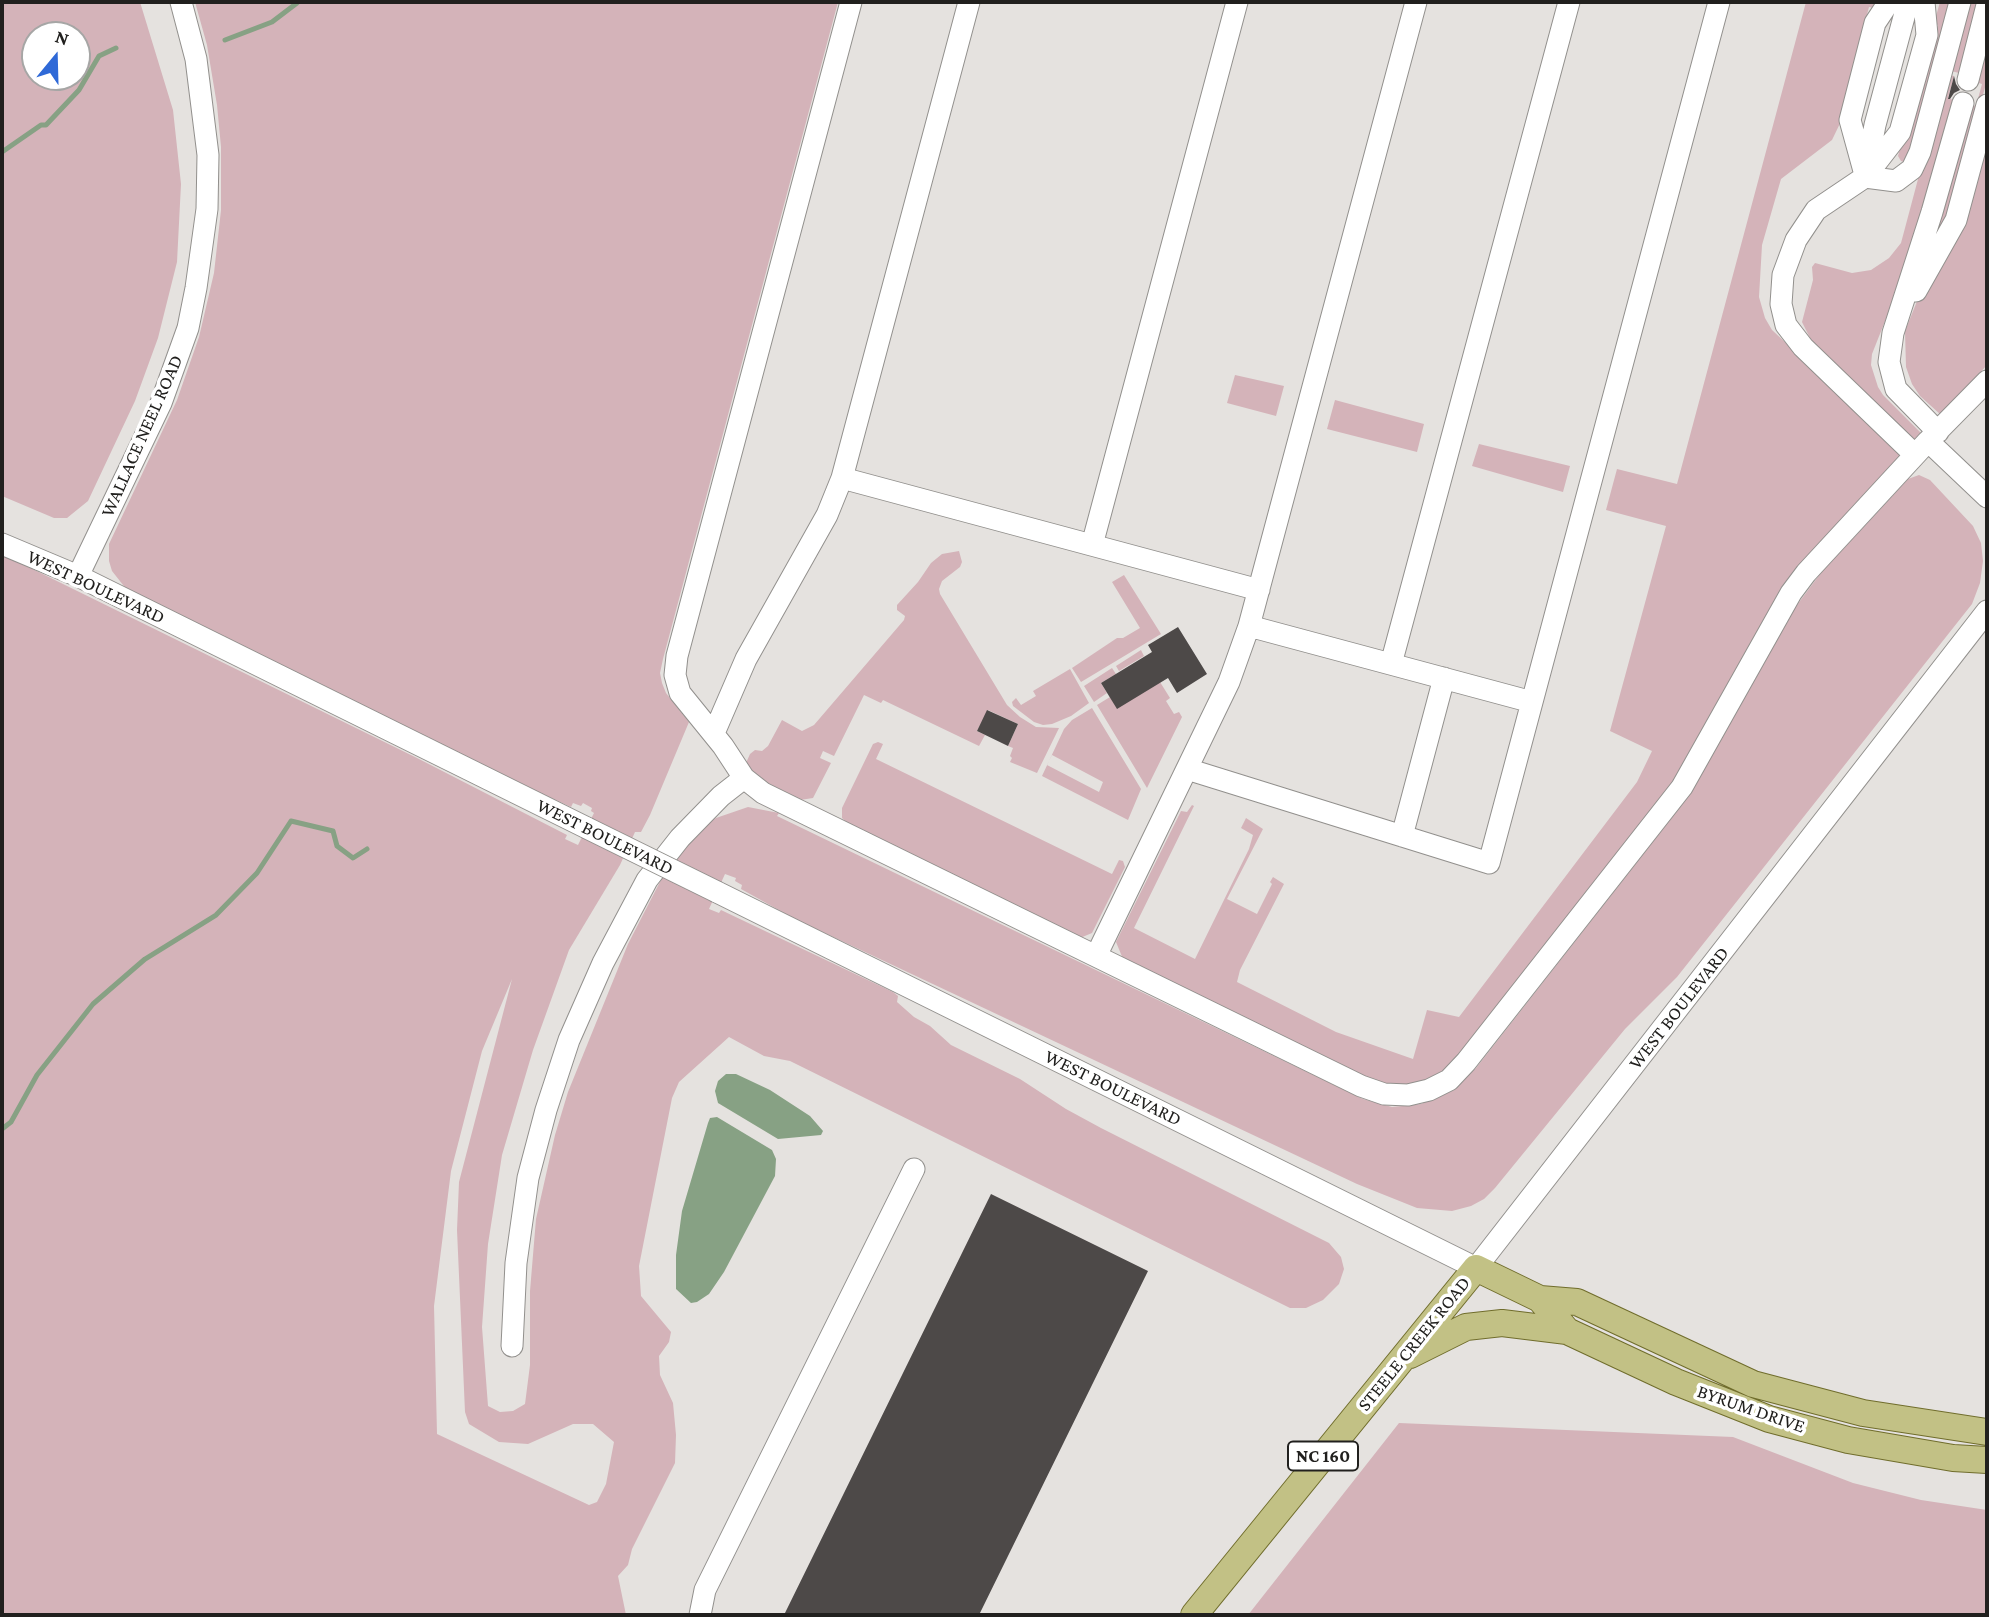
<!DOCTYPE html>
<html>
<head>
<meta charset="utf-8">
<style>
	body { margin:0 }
	#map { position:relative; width:1989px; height:1617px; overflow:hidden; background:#e5e2df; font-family:"Crimson Pro",serif }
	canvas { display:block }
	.frame { position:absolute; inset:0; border:4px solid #21201e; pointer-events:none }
	.north { position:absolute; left:21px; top:21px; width:70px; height:70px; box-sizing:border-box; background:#fff; border:2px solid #a6a6a5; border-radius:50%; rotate:19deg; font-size:19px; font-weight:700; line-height:28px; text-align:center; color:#21201e }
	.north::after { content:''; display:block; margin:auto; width:24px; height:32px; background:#2f69d7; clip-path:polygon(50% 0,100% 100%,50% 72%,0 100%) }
</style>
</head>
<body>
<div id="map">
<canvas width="1989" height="1617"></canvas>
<div class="frame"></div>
<div class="north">N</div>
</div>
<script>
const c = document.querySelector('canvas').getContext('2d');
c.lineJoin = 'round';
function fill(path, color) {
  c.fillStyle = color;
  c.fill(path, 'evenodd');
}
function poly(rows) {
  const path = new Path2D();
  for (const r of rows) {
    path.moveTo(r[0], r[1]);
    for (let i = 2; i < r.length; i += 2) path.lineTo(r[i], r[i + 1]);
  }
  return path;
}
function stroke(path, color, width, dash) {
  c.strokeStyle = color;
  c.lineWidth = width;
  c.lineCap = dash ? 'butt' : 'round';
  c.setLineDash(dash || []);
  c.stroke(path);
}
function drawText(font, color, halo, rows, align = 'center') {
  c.font = font + ' "Crimson Pro",serif';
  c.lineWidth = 7;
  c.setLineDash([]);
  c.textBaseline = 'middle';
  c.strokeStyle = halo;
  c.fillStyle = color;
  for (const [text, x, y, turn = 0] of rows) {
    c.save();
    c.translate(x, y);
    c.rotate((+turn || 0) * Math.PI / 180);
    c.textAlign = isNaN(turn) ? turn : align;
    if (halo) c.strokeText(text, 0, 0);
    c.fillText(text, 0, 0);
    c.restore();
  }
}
const green = poly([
	[2,2,140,2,173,110,181,184,177,262,158,338,135,401,88,501,67,518,54,518,2,496],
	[35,35,77,35,77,77,35,77],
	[195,2,838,2,663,659,660,673,662,683,666,693,689,722,650,815,641,832,635,832,620,865,569,950,533,1050,502,1155,488,1244,482,1327,488,1406,500,1412,513,1411,525,1404,530,1365,530,1291,536,1219,555,1135,568,1092,628,944,664,874,703,826,716,818,748,807,779,813,777,816,1363,1099,1392,1107,1421,1104,1454,1090,1476,1068,1691,793,1794,609,1820,574,1908,479,1919,475,1930,480,1973,526,1981,543,1983,561,1980,583,1972,604,1677,977,1625,1029,1495,1188,1484,1199,1471,1206,1452,1211,1417,1208,1357,1184,795,919,741,889,742,885,735,881,736,878,725,874,709,909,719,913,721,910,893,992,898,996,897,1002,914,1017,930,1026,951,1045,1020,1079,1066,1109,1101,1128,1329,1243,1341,1257,1344,1269,1339,1284,1323,1300,1306,1308,1290,1308,790,1061,764,1056,729,1037,679,1082,672,1098,639,1266,641,1296,671,1332,669,1342,659,1356,660,1375,673,1403,676,1435,675,1463,632,1549,628,1565,618,1576,626,1615,2,1615,2,554,417,758,567,835,565,839,578,845,594,813,591,811,592,808,583,803,581,806,573,803,571,807,527,787,127,590,112,571,109,561,109,544,177,400,199,337,214,273,221,210,221,147,217,105,207,45],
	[512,979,459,1182,457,1230,465,1412,469,1424,499,1442,528,1444,573,1424,593,1424,614,1442,606,1484,597,1502,589,1505,437,1434,434,1306,451,1171,482,1051],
	[1806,2,1875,2,1874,8,1869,7,1851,75,1846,111,1832,140,1781,179,1762,245,1759,297,1765,318,1772,330,1901,450,1900,457,1782,589,1674,781,1458,1057,1437,1076,1415,1085,1387,1085,1372,1080,1123,959,1116,942,1181,811,1187,812,1192,805,1194,806,1134,928,1195,959,1249,849,1253,835,1241,828,1246,818,1263,829,1227,899,1257,914,1272,884,1270,882,1273,877,1284,884,1240,970,1237,982,1336,1032,1413,1059,1427,1010,1459,1017,1637,782,1652,751,1610,731,1666,526,1606,510,1617,469,1677,484],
	[1940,2,1952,2,1916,143,1904,162,1901,161,1898,156,1906,127,1910,127,1938,25,1934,23],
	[1968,2,1983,2,1963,74,1947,70],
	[1987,23,1987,80,1954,202,1938,231,1936,230,1967,104,1976,106,1982,84,1972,81],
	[1946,74,1954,76,1948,98,1956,101,1927,215,1872,354,1871,365,1878,387,1883,395,1923,435,1913,445,1814,346,1802,322,1813,280,1812,267,1815,263,1852,273,1871,270,1889,258,1901,243],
	[1987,128,1987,365,1941,415,1920,396,1912,384,1906,367,1905,331],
	[1235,375,1284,386,1276,416,1227,403],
	[1335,400,1424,424,1417,452,1327,429],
	[1479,444,1570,466,1563,492,1472,466],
	[959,551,962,562,960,567,942,581,939,589,940,594,1007,705,1020,717,1036,727,1059,728,1037,773,1010,762,1012,758,1010,756,1013,748,1008,746,1018,724,988,710,977,731,985,735,979,746,883,700,881,703,864,695,834,756,823,751,820,758,831,763,813,798,800,800,754,776,746,763,750,754,755,750,762,751,768,746,782,720,802,731,814,725,904,620,905,616,897,610,897,605,918,582,931,563,942,554],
	[1124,575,1161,634,1081,682,1072,668,1117,638,1123,638,1140,628,1112,582],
	[1141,650,1144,656,1119,671,1116,666],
	[1112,668,1116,674,1101,683,1107,693,1094,702,1084,686],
	[1070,669,1089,703,1071,716,1052,724,1043,725,1034,722,1013,706,1012,702,1016,698,1021,705,1036,696,1033,691],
	[1160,682,1170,698,1166,701,1174,714,1179,712,1182,717,1147,788,1097,705,1110,697,1117,708],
	[1092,708,1141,789,1128,820,1042,776,1064,729,1072,720],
	[1052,755,1103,782,1099,792,1047,765],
	[878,742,883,744,876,759,1112,874,1119,860,1123,861,1125,867,1092,933,1080,938,846,822,842,818,842,808,873,744],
	[1399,1423,1733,1437,1853,1483,1921,1500,1987,1510,1987,1615,1248,1615]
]);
const water = poly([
	[726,1074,736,1074,770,1090,810,1116,823,1131,821,1135,778,1139,718,1103,715,1091,718,1081],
	[717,1117,772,1150,776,1159,775,1176,724,1272,709,1294,697,1302,691,1303,676,1289,676,1255,682,1211,708,1123,710,1118]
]);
const stream = poly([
	[225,40,272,22,297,3],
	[2,152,41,125,46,125,79,90,99,56,116,48],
	[2,1129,11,1122,37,1075,93,1004,145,959,216,915,257,873,291,821,333,831,337,846,353,858,367,849]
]);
const building = poly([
	[1954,76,1956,84,1960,90,1954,93,1950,99,1948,99],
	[1178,627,1207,674,1177,693,1168,678,1117,709,1101,683,1152,652,1148,645],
	[987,710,1018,724,1008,746,977,731],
	[991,1194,1148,1271,979,1615,784,1615]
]);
const minor = poly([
	[851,2,677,656,675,675,680,693,723,746,744,778,763,793,1361,1086,1384,1094,1408,1095,1429,1090,1449,1080,1466,1062,1682,787,1791,593,1806,573,1928,441],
	[969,2,842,478,1259,590],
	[1416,2,1249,626,1532,702],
	[1908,2,1875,125,1865,177,1816,210,1796,240,1783,275,1781,304,1786,325,1803,347,1915,455],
	[1968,80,1987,5],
	[1864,171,1850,120,1875,23,1889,2],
	[1869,172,1900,132,1927,35,1924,2],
	[1865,177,1896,181,1912,169,1920,152,1960,2],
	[1916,291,1956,220,1987,105],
	[1987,381,1928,441,1987,497],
	[1938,432,1896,389,1889,362,1893,333,1932,212,1963,103],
	[2,544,78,576,587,828],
	[1092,545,1237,2],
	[78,576,161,403,188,328,196,288,207,209,208,155,196,59,181,2],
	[1391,664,1569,2],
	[714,733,746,659,827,515,842,478],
	[1187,769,1489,863,1719,2],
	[1402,836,1444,678],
	[717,892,1476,1268,1987,611],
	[1096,956,1229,682,1249,626],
	[512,1346,516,1263,528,1178,546,1110,569,1040,603,963,647,880,680,838,721,796,744,778],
	[700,1615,705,1590,914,1169]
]);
const major = poly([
	[1540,1299,1567,1331,1676,1382,1769,1419,1848,1440,1953,1458,1987,1460],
	[1410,1355,1466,1327,1502,1323,1567,1331],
	[1194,1615,1476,1268,1540,1299,1577,1302,1753,1384,1863,1413,1987,1432]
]);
const minorBridge = poly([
	[587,828,717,892]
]);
const shields = [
	[1323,1456,70]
];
const shieldNames = [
	["NC 160",1323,1456]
];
const streetNames = [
	["WALLACE NEEL ROAD",142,436,-66],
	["WEST BOULEVARD",96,587,25],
	["WEST BOULEVARD",605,837,26],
	["WEST BOULEVARD",1679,1008,-52],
	["WEST BOULEVARD",1113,1088,26],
	["STEELE CREEK ROAD",1414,1344,-51],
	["BYRUM DRIVE",1751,1409,19]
];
fill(green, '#d4b3b9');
fill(water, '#87a184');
stroke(stream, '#87a184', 5);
fill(building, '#4d4948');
stroke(minor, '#92908d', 23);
stroke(major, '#706d2c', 28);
stroke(minor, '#fff', 21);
stroke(major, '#c2c185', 26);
stroke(minorBridge, '#92908d', 23, []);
stroke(minorBridge, '#fff', 21);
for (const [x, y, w] of shields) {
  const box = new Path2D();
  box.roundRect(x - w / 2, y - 14.5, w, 29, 5);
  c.fillStyle = '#fff';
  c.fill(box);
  stroke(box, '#21201e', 2);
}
drawText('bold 18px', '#21201e', null, shieldNames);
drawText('19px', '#21201e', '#fff', streetNames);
</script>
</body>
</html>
